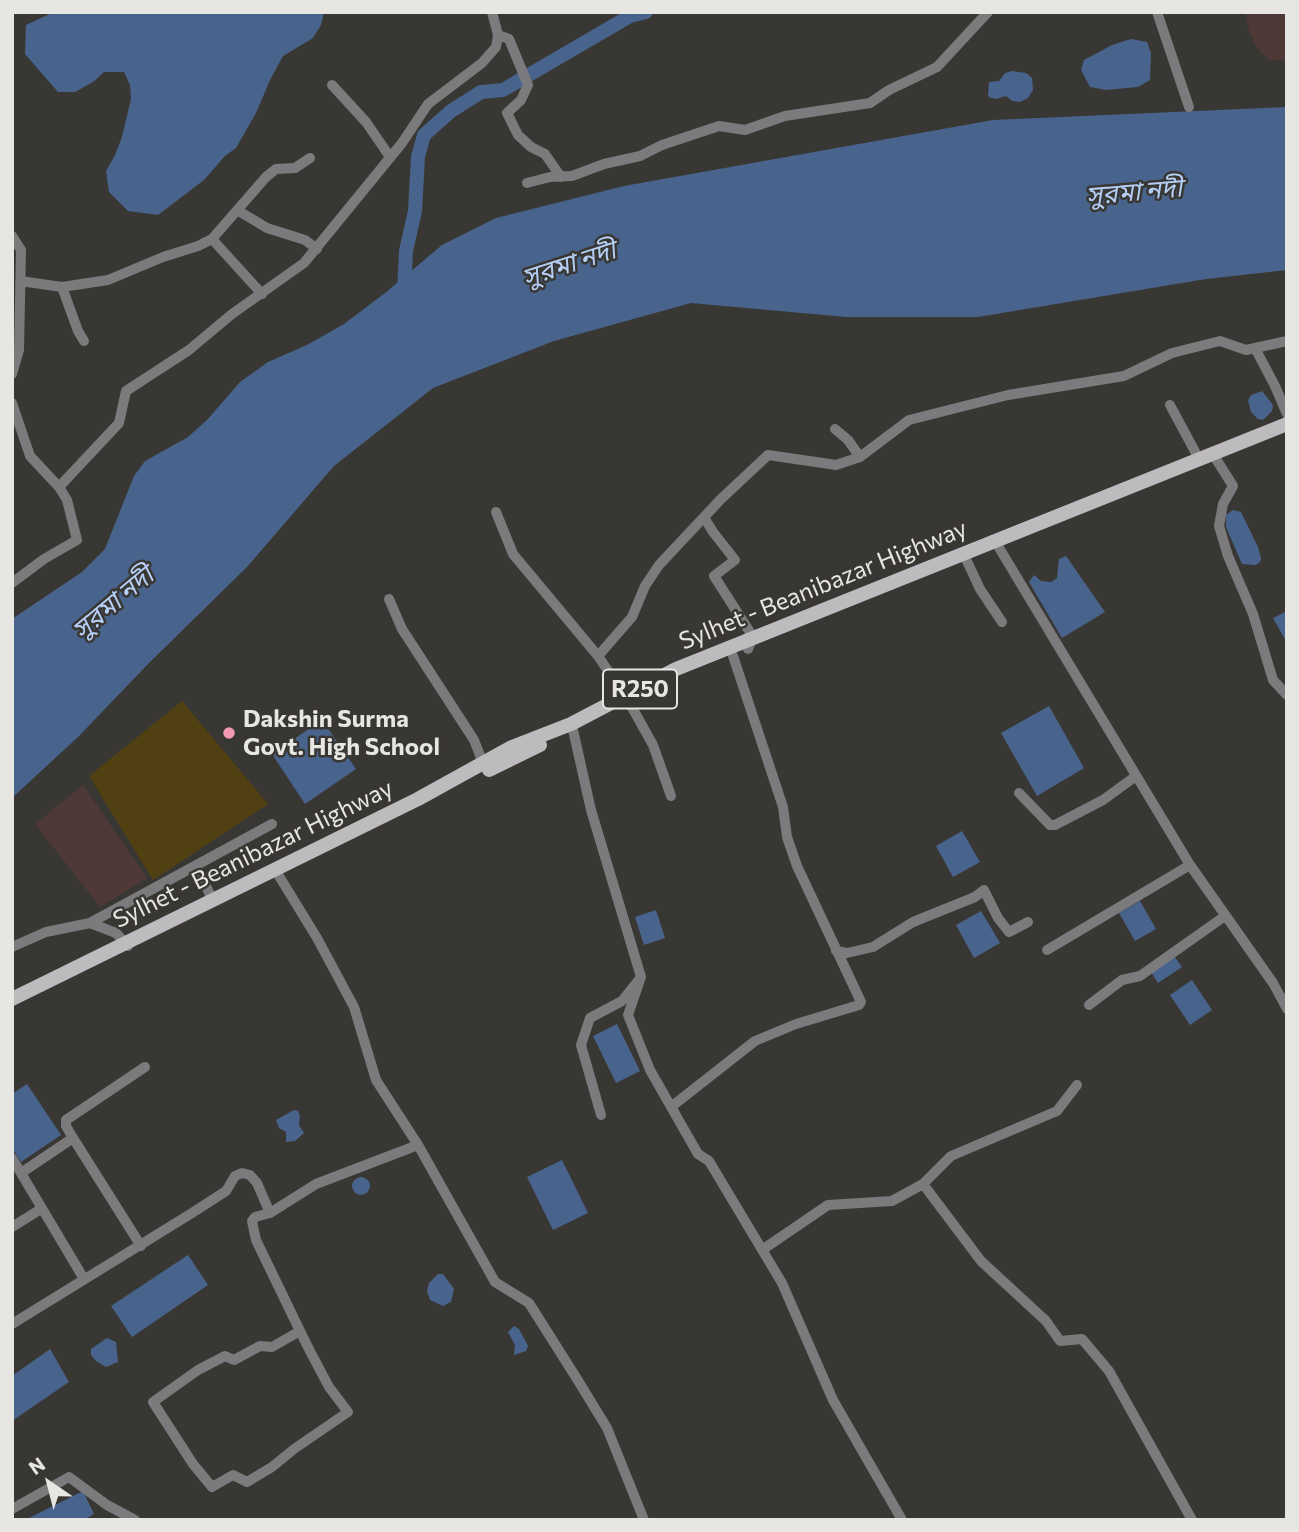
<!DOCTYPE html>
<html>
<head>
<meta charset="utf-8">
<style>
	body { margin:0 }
	#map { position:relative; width:1299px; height:1532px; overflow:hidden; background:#393733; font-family:Commissioner,sans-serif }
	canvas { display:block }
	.frame { position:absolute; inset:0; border:14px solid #e7e6e3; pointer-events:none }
	.north { position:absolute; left:14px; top:1448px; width:70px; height:70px; -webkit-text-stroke:5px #393733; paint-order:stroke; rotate:325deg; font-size:19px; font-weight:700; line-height:28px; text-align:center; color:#e7e6e3 }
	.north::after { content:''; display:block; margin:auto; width:24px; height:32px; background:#e7e6e3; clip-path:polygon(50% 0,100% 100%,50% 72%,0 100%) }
</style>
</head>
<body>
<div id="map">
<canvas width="1299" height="1532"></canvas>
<div class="frame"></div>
<div class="north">N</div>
</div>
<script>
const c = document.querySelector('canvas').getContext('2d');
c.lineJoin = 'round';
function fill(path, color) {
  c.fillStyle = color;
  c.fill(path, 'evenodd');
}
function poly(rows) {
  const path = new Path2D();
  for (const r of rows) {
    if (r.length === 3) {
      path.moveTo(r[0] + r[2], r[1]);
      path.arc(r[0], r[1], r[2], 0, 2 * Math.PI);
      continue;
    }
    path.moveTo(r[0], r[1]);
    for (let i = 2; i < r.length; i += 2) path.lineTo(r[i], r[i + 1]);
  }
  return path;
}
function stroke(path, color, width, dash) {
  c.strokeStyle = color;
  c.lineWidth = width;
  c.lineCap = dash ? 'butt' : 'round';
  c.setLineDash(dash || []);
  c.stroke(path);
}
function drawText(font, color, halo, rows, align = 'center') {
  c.font = font + ' Commissioner,"Noto Sans Bengali",sans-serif';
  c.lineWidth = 5;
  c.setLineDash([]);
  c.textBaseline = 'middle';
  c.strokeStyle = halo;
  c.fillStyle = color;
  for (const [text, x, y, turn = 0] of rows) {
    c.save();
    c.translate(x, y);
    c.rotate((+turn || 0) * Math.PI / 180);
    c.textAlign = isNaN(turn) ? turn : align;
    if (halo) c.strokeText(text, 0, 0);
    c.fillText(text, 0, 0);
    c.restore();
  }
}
const industrial = poly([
	[1245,12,1287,12,1287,60,1269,60,1256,47,1249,30],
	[83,785,147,878,100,907,35,824]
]);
const green = poly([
	[182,701,268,804,153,880,89,776]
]);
const water = poly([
	[54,12,219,12,221,14,239,12,324,12,321,25,313,38,283,56,270,80,256,113,236,148,225,156,204,180,158,215,128,211,109,192,106,171,115,155,122,137,131,99,130,85,124,72,104,72,93,82,75,92,58,92,25,54,26,25],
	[1131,39,1147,42,1151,53,1150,80,1138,87,1106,90,1090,87,1081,70,1084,60,1112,45],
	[1012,71,1026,73,1032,78,1033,90,1028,98,1020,102,1012,101,1006,96,996,99,991,98,988,96,989,82,999,81,1005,73],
	[1287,107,1287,270,1206,279,978,317,846,317,691,303,554,341,433,388,334,466,247,567,149,663,78,737,12,798,12,619,82,572,105,549,134,476,145,461,188,437,207,420,240,382,268,362,307,345,344,324,385,293,442,245,496,218,624,186,993,120],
	[1262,391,1273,405,1272,411,1263,420,1258,419,1251,412,1248,400,1251,395],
	[1233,510,1241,512,1258,547,1261,558,1260,562,1256,565,1242,564,1226,527,1226,515],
	[1066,556,1105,612,1062,638,1029,582,1034,575,1041,581,1051,582,1057,578,1059,559],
	[1287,611,1287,643,1273,618],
	[1049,706,1084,768,1037,796,1001,733],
	[322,720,356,769,305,804,272,754],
	[962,831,980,862,953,877,936,846],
	[1140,901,1156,929,1135,941,1119,913],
	[656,910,665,938,644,945,635,917],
	[981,911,1000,943,974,958,956,925],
	[1174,956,1182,967,1158,983,1151,972],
	[1192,980,1212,1010,1190,1025,1170,995],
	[617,1024,640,1071,616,1083,593,1036],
	[27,1084,61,1135,21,1162,12,1148,12,1094],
	[294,1110,298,1111,300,1116,299,1125,304,1133,295,1141,286,1142,286,1132,279,1128,276,1120],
	[562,1160,588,1213,553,1230,527,1177],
	[361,1186,9],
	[188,1255,208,1285,132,1337,111,1306],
	[438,1274,443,1274,454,1289,451,1302,443,1306,430,1300,427,1291,429,1283],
	[514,1326,519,1329,528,1346,526,1351,514,1355,515,1345,508,1332],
	[107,1338,116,1342,118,1362,106,1367,96,1361,91,1355,91,1349],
	[50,1349,69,1382,12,1421,12,1376],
	[83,1491,94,1514,84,1520,27,1519]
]);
const river = poly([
	[404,291,406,251,415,211,418,157,424,135,451,111,481,92,503,90,630,16,646,12]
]);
const minor = poly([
	[1157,12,1189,107],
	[498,35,509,39,528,85,521,100,507,113,518,135,531,147,545,154,561,177],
	[332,85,366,122,390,157],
	[527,183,550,177,572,176,604,164,640,156,662,145,719,126,745,130,785,116,870,103,889,90,937,67,988,12],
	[237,210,267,228,305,240,317,249],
	[12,236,21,250,19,350,12,374],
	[212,239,262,294],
	[20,281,62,287,108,280,163,257,198,246,212,239,266,177,276,169,295,168,310,158],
	[62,287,78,331,84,341],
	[1255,348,1275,386,1287,414],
	[12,403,30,456,59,487],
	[1170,405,1199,459],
	[835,429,848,440,860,457],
	[1216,459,1233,486,1223,504,1219,526,1228,556,1253,614,1273,680,1287,695],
	[496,512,513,554,598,656,629,702,653,745,671,796],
	[704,517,713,532,735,560,714,576,753,637,748,649],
	[998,546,1190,865,1273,983,1287,1009],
	[966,559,980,589,1002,622],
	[12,583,44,559,77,540,67,500,59,487,119,423,126,391,189,350,232,314,304,263,402,143,428,104,482,63,496,47,498,35,492,12],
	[389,599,402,629,474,740,483,763],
	[598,656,632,617,645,586,659,565,721,499,768,455,836,465,860,457,909,420,1008,395,1124,376,1172,353,1220,341,1246,350,1287,341],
	[573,730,591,810,641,977,622,1001,590,1018,581,1045,601,1115],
	[1019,793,1050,825,1055,825,1103,800,1136,776],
	[196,865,212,899],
	[279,876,317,938,354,1007,376,1080,418,1145,495,1282,529,1303,577,1379,607,1428,644,1520],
	[90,923,272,824],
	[12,947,46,932,90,923,116,933,128,946],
	[1047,950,1190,865],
	[836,951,847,953,873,947,913,922,975,897,984,890,998,918,1009,932,1028,922],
	[641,977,628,1015,650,1070,698,1154,709,1161,782,1283,833,1400,902,1520],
	[1089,1005,1122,980,1140,976,1225,916],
	[671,1107,755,1041,796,1024,859,1005,861,1002,797,866,787,837,783,807,733,656],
	[73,1138,66,1126,66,1120,145,1067],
	[12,1158,84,1279],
	[21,1173,73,1138,141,1246],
	[923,1184,981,1261,1046,1321,1060,1341,1082,1339,1109,1371,1192,1520],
	[12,1227,41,1209],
	[762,1250,828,1205,892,1201,923,1184,951,1156,1057,1111,1077,1085],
	[12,1324,192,1213,226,1191,235,1176,242,1173,250,1175,257,1183,270,1213],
	[300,1331,272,1347,260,1346,234,1360,225,1356,198,1370,153,1402,193,1464,212,1487,233,1475,247,1482,272,1467,294,1449,348,1412,329,1387,311,1353,300,1331,256,1240,252,1221,255,1217,270,1213,316,1184,418,1145],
	[12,1509,69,1477,107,1505,135,1520]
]);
const major = poly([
	[489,770,540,745],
	[12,999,418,799,512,747,571,724,676,669,1287,424]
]);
const markers = [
	[229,733,7,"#f19ab2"]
];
const shields = [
	[640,689,74]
];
const shieldNames = [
	["R250",640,689]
];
const streetNames = [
	["Sylhet - Beanibazar Highway",823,585,-22],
	["Sylhet - Beanibazar Highway",253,854,-26]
];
const poiNames = [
	["Dakshin Surma",243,719],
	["Govt. High School",243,747]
];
const waterNames = [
	["সুরমা নদী",1134,192,-5],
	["সুরমা নদী",569,264,-18],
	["সুরমা নদী",113,603,-40]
];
fill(industrial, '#4e3936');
fill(green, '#514012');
fill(water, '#49648c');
stroke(river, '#49648c', 14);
stroke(minor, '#7b7a7c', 10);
stroke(major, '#bebbbf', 14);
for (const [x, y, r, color] of markers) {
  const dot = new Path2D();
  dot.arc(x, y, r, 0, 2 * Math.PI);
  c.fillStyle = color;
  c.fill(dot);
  stroke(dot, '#393733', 2.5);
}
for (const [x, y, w] of shields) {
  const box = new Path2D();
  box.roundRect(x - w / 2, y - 19.5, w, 39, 5);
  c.fillStyle = '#393733';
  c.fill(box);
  stroke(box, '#e7e6e3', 2);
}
drawText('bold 23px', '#e7e6e3', null, shieldNames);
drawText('24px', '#e7e6e3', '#393733', streetNames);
drawText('bold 24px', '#e7e6e3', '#393733', poiNames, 'left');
drawText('italic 26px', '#b5cff6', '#393733', waterNames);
</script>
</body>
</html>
